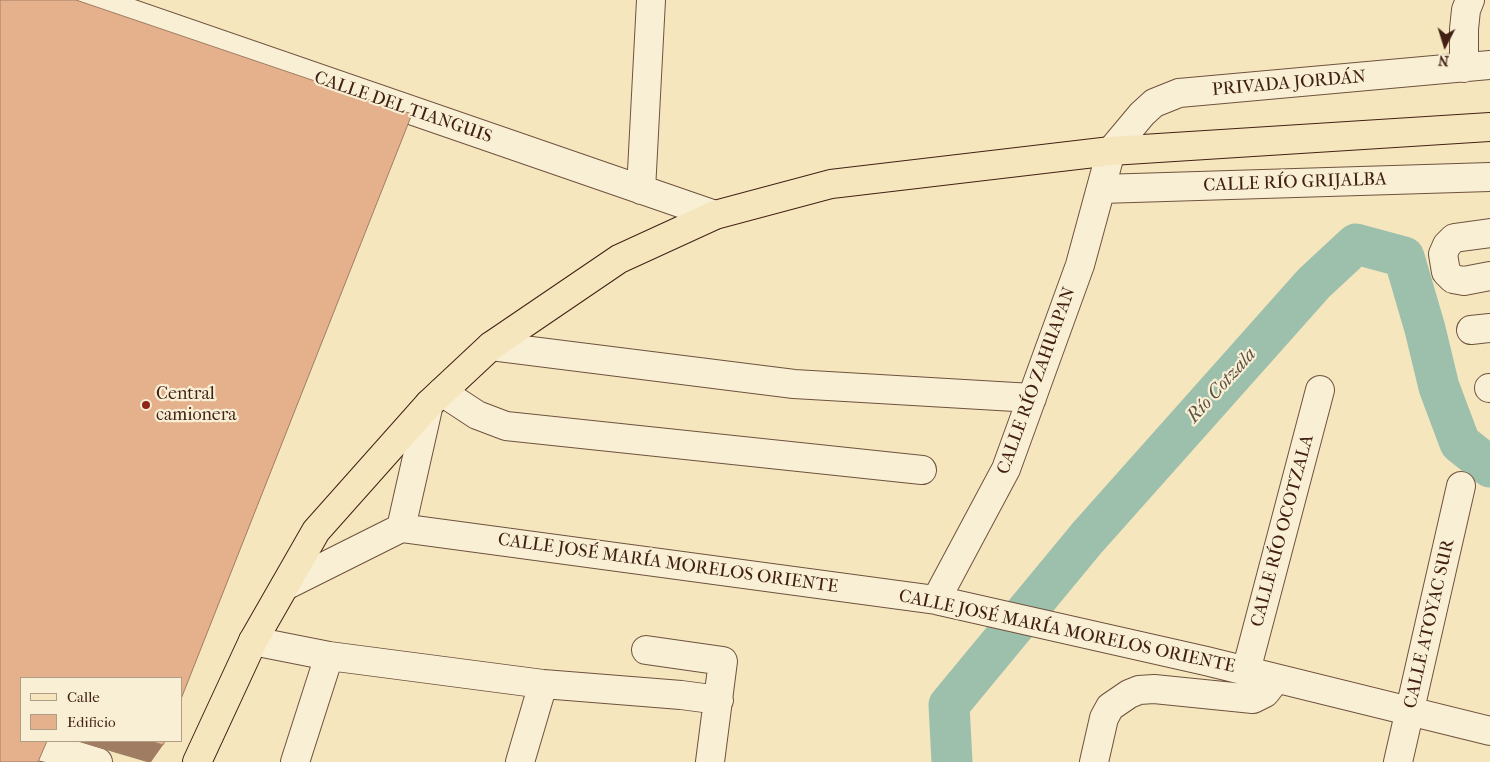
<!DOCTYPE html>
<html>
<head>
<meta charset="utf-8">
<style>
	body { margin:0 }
	#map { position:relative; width:1490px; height:762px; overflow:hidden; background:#f6e6be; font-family:"IM FELL French Canon",serif }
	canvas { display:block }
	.legend { position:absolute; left:20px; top:677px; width:162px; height:65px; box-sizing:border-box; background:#f9efd5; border:1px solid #b09d88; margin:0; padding:6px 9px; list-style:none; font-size:15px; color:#422114 }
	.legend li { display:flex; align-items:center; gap:10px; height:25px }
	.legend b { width:25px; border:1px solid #b09d88 }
	.north { position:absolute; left:1420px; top:20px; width:50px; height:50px; -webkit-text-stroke:4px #f9efd5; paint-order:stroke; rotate:185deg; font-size:14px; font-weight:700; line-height:20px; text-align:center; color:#422114 }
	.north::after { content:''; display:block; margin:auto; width:18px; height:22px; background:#422114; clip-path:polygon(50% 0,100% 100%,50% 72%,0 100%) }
</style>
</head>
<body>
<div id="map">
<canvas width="1490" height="762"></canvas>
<ul class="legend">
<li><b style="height:6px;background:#f6e6be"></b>Calle</li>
<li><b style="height:14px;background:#e4b18c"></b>Edificio</li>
</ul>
<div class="north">N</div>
</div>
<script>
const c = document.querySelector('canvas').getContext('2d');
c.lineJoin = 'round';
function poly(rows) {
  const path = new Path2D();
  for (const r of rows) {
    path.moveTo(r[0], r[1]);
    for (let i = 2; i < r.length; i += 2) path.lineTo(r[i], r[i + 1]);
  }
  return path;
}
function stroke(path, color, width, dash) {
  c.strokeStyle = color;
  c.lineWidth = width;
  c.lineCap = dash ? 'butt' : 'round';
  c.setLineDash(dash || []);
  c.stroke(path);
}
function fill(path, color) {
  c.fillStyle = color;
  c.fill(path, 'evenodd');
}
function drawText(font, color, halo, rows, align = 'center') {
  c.font = font + ' "IM FELL French Canon",serif';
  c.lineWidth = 4.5;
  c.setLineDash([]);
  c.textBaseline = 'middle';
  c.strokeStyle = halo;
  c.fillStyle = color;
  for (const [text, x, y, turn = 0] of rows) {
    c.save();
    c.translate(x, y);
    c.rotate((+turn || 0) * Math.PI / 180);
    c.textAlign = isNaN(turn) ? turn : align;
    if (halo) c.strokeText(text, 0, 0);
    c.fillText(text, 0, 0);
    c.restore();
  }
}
const river = poly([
	[952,762,949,705,1087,538,1314,283,1356,244,1404,257,1425,329,1439,387,1460,443,1490,467]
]);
const minor = poly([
	[92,0,715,215],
	[1464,68,1464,29,1466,10,1470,0],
	[1101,189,1490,177],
	[641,190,651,0],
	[1490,233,1454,238,1447,245,1443,254,1446,272,1453,279,1464,281,1490,276],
	[1471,330,1490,328],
	[491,346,794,384,1032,398],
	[1489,388,1490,388],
	[442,392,477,415,506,426,922,470],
	[401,528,429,404],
	[285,586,401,528,936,600,1206,661,1490,731],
	[936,600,1006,469,1080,265,1111,151,1142,114,1154,103,1179,93,1490,65],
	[253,641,329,656,543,684,681,695,719,700],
	[646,650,723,661,710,762],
	[1246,671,1320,390],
	[0,738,66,752],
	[62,762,66,752,98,762],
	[295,762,329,656],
	[520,762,543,684],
	[1094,762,1104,718,1110,707,1129,694,1139,690,1154,689,1253,699,1265,693,1276,679],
	[1398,762,1461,486]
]);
const major = poly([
	[197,762,253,641,316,531,429,404,491,346,619,259,715,215,831,184,1111,151,1490,127]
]);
const shadedWall = poly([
	[76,741,150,741,163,745,151,762,147,762]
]);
const building = poly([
	[0,0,76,0,412,114,181,699,181,678,21,678,21,741,47,741,38,762,0,762,0,0],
	[150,741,165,741,163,745,150,741]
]);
const markers = [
	[146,405,5,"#8f2418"]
];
const streetNames = [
	["PRIVADA JORDÁN",1289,84,-5],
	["CALLE DEL TIANGUIS",403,108,19],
	["CALLE RÍO GRIJALBA",1295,183,-2],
	["CALLE RÍO ZAHUAPAN",1037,381,-70],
	["CALLE RÍO OCOTZALA",1283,531,-75],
	["CALLE JOSÉ MARÍA MORELOS ORIENTE",668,564,8],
	["CALLE ATOYAC SUR",1430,624,-77],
	["CALLE JOSÉ MARÍA MORELOS ORIENTE",1067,632,12]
];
const poiNames = [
	["Central",156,395],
	["camionera",156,416]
];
const waterNames = [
	["Río Cotzala",1222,386,-48]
];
stroke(river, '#9dc0ad', 41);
stroke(minor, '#6f523e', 30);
stroke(major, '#422114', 30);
stroke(minor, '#f9efd5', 28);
stroke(major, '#f6e6be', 28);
fill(shadedWall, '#a07c62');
fill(building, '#e4b18c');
stroke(building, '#a07c62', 1);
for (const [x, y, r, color] of markers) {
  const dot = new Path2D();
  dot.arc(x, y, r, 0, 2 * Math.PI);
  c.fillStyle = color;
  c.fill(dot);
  stroke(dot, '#f9efd5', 2);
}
drawText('18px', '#422114', '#f9efd5', streetNames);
drawText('18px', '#422114', '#f9efd5', poiNames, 'left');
drawText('italic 19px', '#5d5142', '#f9efd5', waterNames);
</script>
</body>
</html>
